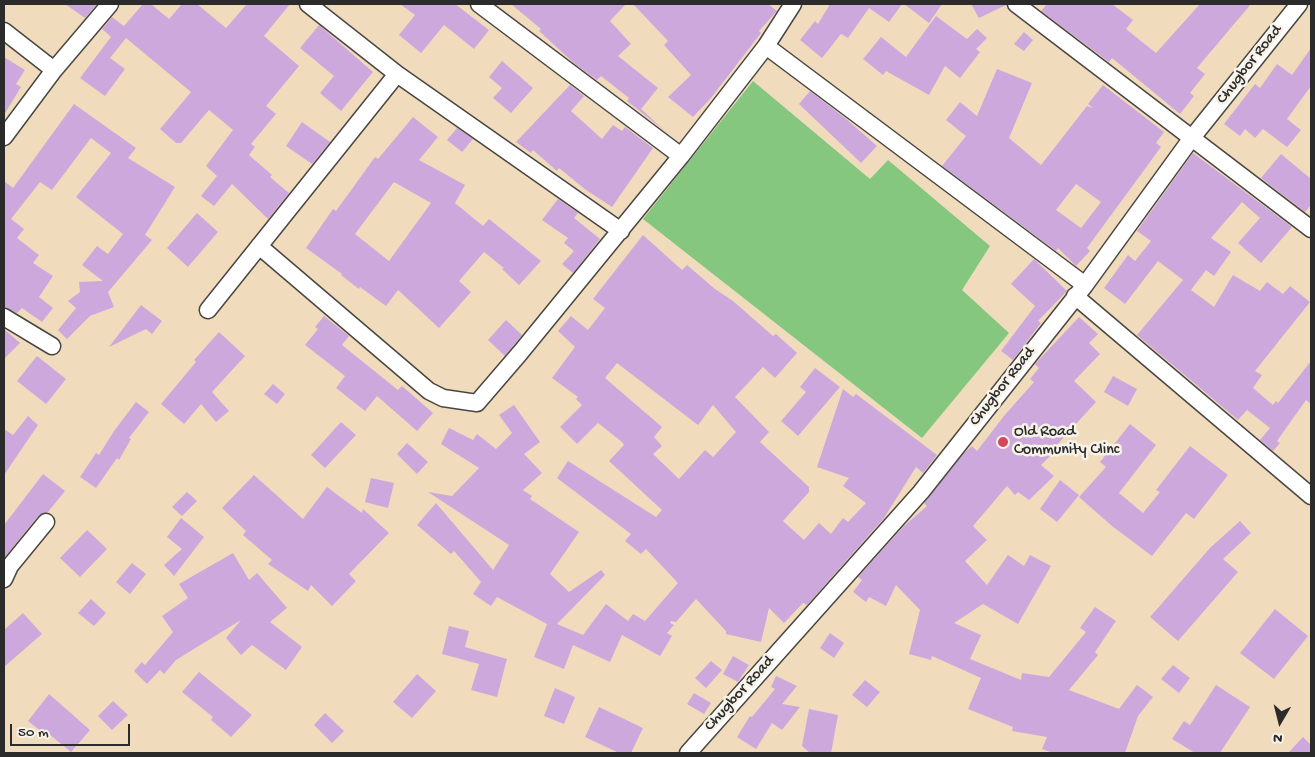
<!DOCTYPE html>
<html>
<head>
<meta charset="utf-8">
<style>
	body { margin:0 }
	#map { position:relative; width:1315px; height:757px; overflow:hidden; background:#f0dcbc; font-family:"Gochi Hand",sans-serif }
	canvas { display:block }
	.frame { position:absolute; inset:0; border:5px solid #2b2b2b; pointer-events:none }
	.north { position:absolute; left:1255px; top:697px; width:50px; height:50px; -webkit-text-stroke:4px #f7f3e8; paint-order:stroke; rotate:188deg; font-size:14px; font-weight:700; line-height:20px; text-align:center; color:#2b2b2b }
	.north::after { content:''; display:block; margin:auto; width:18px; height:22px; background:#2b2b2b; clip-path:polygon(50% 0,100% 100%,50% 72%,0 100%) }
	.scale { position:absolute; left:10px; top:724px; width:120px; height:22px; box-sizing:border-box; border:2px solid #2b2b2b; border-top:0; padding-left:6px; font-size:15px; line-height:18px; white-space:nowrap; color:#2b2b2b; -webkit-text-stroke:4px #f7f3e8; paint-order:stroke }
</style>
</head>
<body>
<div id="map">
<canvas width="1315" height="757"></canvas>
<div class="frame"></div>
<div class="north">N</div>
<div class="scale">50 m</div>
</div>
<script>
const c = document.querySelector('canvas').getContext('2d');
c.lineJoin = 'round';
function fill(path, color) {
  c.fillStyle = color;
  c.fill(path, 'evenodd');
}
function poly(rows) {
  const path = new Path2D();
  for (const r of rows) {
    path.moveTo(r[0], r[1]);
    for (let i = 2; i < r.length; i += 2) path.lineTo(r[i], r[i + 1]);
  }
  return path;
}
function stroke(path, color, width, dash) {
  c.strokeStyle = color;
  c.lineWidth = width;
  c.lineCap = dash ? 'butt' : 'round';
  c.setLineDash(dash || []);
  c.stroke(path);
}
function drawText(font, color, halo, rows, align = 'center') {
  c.font = font + ' "Gochi Hand",sans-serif';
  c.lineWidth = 5;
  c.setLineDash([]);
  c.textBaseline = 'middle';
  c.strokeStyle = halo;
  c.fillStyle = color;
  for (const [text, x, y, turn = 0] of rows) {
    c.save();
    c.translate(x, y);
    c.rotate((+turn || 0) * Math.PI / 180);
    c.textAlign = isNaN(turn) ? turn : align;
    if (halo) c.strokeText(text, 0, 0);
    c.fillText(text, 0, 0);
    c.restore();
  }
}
const green = poly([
	[753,81,870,179,888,160,990,246,962,290,1009,333,922,438,643,219]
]);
const building = poly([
	[65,4,97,4,85,18],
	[143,4,151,4,169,19,182,4,197,4,226,28,247,4,290,4,264,36,299,66,266,106,276,114,251,144,255,147,249,155,272,175,270,177,289,193,268,219,232,184,214,206,201,196,217,176,206,166,233,130,209,110,181,143,176,143,160,129,191,92,126,38,110,58,125,69,105,96,80,78,111,37,102,29,112,17,124,26],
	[400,4,455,4,489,30,474,49,444,25,421,53,399,35,415,15],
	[511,4,626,4,610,21,631,44,618,56,658,88,641,109,665,131,627,101,629,98,601,76,597,80,575,64,539,31,541,29],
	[633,4,768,4,777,11,759,31,761,33,711,98,693,117,668,97,691,75,664,45,668,41],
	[830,4,902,4,889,22,869,8,848,38,841,34,822,58,800,40,815,21,818,24],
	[904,4,942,4,929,23],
	[971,4,1006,4,1006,5,979,18],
	[1047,4,1112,4,1133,20,1126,29,1156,53,1200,4,1251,4,1197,68,1205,74,1190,93,1194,96,1180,114,1112,58,1109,62,1041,11],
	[936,16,967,39,977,29,987,38,976,49,980,52,960,78,945,66,929,95,886,71,883,75,863,59,881,37,906,57],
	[319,25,373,72,341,111,320,93,334,76,300,48],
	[1024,32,1033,40,1024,51,1014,44],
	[1311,48,1311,86,1287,119,1301,130,1287,147,1263,129,1255,138,1245,129,1240,136,1224,124,1255,84,1260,88,1277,64,1292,75],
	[4,57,25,70,16,84,21,87,4,115],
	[502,61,533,88,511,113,493,98,502,88,489,77],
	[997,69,1032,83,1009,138,1041,165,1087,106,1093,108,1088,104,1103,85,1164,132,1156,143,1161,147,1087,248,1090,251,1076,266,1058,248,1056,251,942,166,966,136,946,120,960,102,977,116],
	[1076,184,1101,202,1081,228,1056,210],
	[570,85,584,96,571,111,602,139,613,125,622,131,625,127,653,148,612,207,586,190,559,168,557,171,533,150,531,153,516,142],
	[810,91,845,118,877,146,861,163,799,104],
	[74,104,136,148,128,158,175,187,145,235,152,240,108,292,114,307,90,316,67,339,58,330,76,308,68,301,80,292,79,282,103,281,82,265,97,246,108,254,123,234,76,197,111,153,91,138,52,190,40,182,11,219,24,229,17,238,39,255,33,263,53,276,39,297,53,308,42,322,22,308,17,313,4,307,4,181,13,188],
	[413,117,438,137,419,160,465,185,455,203,483,226,489,219,541,261,519,285,502,269,504,268,484,252,459,281,471,292,439,328,398,290,386,306,360,287,359,289,341,275,342,274,306,248,333,209,336,211,375,157,378,159],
	[394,182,431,203,389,261,355,234],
	[302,122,330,142,312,164,286,146],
	[457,128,473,139,462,152,447,140],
	[1193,153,1292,227,1261,263,1238,243,1260,218,1242,202,1211,238,1231,252,1214,276,1206,270,1191,290,1214,307,1233,275,1260,291,1267,282,1283,294,1290,286,1310,302,1255,371,1262,375,1253,388,1273,405,1276,401,1278,403,1311,361,1311,404,1306,400,1277,441,1280,443,1273,451,1260,440,1270,428,1247,410,1238,420,1137,335,1183,280,1158,261,1125,304,1104,288,1128,255,1135,261,1151,241,1137,231],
	[1281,154,1311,179,1311,205,1305,212,1261,178],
	[558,199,578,213,574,218,600,239,573,273,562,264,574,251,564,243,568,238,542,220],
	[197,213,218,232,188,267,167,248],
	[643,235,682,270,687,265,715,289,733,301,773,336,776,334,797,353,775,378,763,367,735,397,769,432,760,442,809,487,809,492,783,521,804,540,819,523,831,534,843,518,848,522,866,503,843,486,849,478,817,467,843,389,853,397,856,394,937,455,923,473,916,467,884,518,807,605,803,603,784,623,769,608,761,642,726,634,726,631,696,599,676,622,671,621,670,623,674,625,667,633,672,636,660,656,622,635,610,662,573,645,564,669,534,657,547,624,497,597,491,606,473,594,481,582,454,551,451,554,417,525,436,503,493,570,509,545,428,492,452,496,479,468,441,444,449,428,473,440,477,434,496,449,512,433,499,415,514,405,540,442,524,454,542,473,523,490,532,496,530,499,579,532,550,574,569,592,601,570,605,575,557,624,583,635,606,604,628,621,633,614,645,621,678,583,646,549,641,554,625,541,631,534,557,478,568,461,656,517,662,510,609,461,624,445,622,442,598,423,577,444,560,427,582,405,576,399,578,397,552,378,575,347,558,331,571,316,588,330,605,308,593,299],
	[617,363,698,425,713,405,736,432,713,457,705,450,679,479,653,454,662,446,654,437,662,427,605,378],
	[1034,259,1067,291,1038,321,1041,323,1013,360,1001,351,1035,306,1011,284],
	[141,305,162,321,152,334,146,329,109,347],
	[324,316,349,336,342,345,398,390,402,386,433,413,417,431,377,396,365,411,336,388,345,376,305,345,318,329,315,327],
	[1079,317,1098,334,1089,343,1100,354,1074,381,1096,402,1054,448,1056,450,1041,465,1054,476,1029,500,1018,492,1015,495,1007,486,973,526,987,540,965,561,987,585,1008,555,1024,566,1030,555,1051,566,1018,624,983,604,954,623,981,635,970,659,1021,680,1022,673,1049,677,1086,632,1080,628,1095,607,1116,621,1095,652,1098,655,1069,690,1119,709,1137,685,1153,697,1138,716,1125,753,1053,753,1042,749,1047,737,1012,731,1013,727,968,709,981,678,932,656,931,660,909,654,920,610,896,585,886,606,869,597,866,602,853,592,862,580,858,577,904,526,927,506,924,503,964,453,972,446,977,451,1004,416,1034,382,1030,379,1039,368,1035,364],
	[506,320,522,335,505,356,488,340],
	[4,329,20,343,4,359],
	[219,332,245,356,212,392,229,411,216,422,201,404,184,424,161,404,196,362,194,360],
	[37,356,66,379,46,404,17,381],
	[815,368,840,387,798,436,781,421,806,392,800,387],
	[1113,376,1137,389,1128,406,1104,392],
	[273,384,285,394,277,404,264,394],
	[136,402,149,412,129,438,131,439,119,460,117,458,96,488,80,477,96,453,99,455,114,431],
	[28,416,38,425,4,475,4,429,13,435],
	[341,422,356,435,325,468,311,455],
	[1130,424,1156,445,1119,493,1143,513,1160,492,1156,490,1190,446,1228,475,1194,519,1186,513,1152,556,1112,526,1079,497,1106,467,1100,462],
	[407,443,428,462,417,474,397,454],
	[43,474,65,491,48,512,38,516,4,558,4,525],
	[254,475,303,519,327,487,362,513,363,509,389,533,349,574,356,581,332,606,311,585,308,591,268,564,272,560,243,535,246,531,222,508],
	[371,478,394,483,388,508,365,502],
	[1060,480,1079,495,1057,522,1040,509],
	[187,492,197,501,182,516,172,507],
	[181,518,204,537,174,576,164,565,182,549,167,537],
	[1240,521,1251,533,1223,559,1238,572,1178,641,1150,617,1210,548],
	[87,530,107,549,80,577,60,558],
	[233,553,249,580,257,573,287,608,270,622,302,647,286,670,252,645,241,655,226,638,241,620,176,660,164,674,160,670,147,684,134,671,142,662,145,665,173,632,162,616,188,598,179,584],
	[132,563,146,574,130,594,116,582],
	[91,599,106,613,94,626,78,613],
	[1275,609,1308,636,1274,679,1240,653],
	[23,613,42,634,4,667,4,630],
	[449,626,469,631,465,647,507,659,497,697,471,690,479,664,442,654],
	[830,633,844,643,834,658,820,648],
	[733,656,749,665,738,682,723,674],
	[711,661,722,670,706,688,695,678],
	[1173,665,1190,678,1179,693,1161,679],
	[199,672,252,715,231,737,211,720,213,717,182,692],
	[417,674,436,691,412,718,393,702],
	[776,676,797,686,782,704,800,707,782,730,772,723,756,749,737,737,750,716,752,717,775,689,771,687],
	[865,680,880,692,867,707,852,695],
	[1216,685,1250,707,1220,753,1195,753,1172,739,1184,721,1190,725],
	[555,688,575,697,564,724,544,716],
	[694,693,711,703,704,714,687,704],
	[49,694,90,730,71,752,49,734,47,736,28,721],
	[113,701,128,715,112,730,98,716],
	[599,707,643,728,631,753,619,753,585,737],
	[809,709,838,715,831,753,810,753,802,746],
	[325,713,344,731,332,743,314,725],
	[1303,737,1311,745,1311,753,1288,753]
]);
const minor = poly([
	[308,4,397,74,621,231],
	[479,4,681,156],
	[1016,4,1311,229],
	[4,31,54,70],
	[766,46,1085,285],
	[4,137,54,70,110,4],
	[259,246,429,391,443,398,477,403,520,353,681,156,766,46,793,4],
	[1075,296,1311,496],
	[208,310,397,74],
	[4,317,52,346],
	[4,579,10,566,46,522],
	[688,753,921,492,1085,285,1191,139,1299,4]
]);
const markers = [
	[1003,442,6,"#d1495b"]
];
const streetNames = [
	["Chugbor Road",1250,65,-52],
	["Chugbor Road",1003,387,-52],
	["Chugbor Road",740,694,-48]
];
const poiNames = [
	["Old Road",1014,433],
	["Community Clinc",1014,451]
];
fill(green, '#85c77f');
fill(building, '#cda8dd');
stroke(minor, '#494641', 19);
stroke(minor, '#fff', 16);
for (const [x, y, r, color] of markers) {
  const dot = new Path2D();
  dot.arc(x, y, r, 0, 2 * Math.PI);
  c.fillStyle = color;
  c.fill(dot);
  stroke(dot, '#f7f3e8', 2);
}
drawText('16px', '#2b2b2b', '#f7f3e8', streetNames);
drawText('16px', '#2b2b2b', '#f7f3e8', poiNames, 'left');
</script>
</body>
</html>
